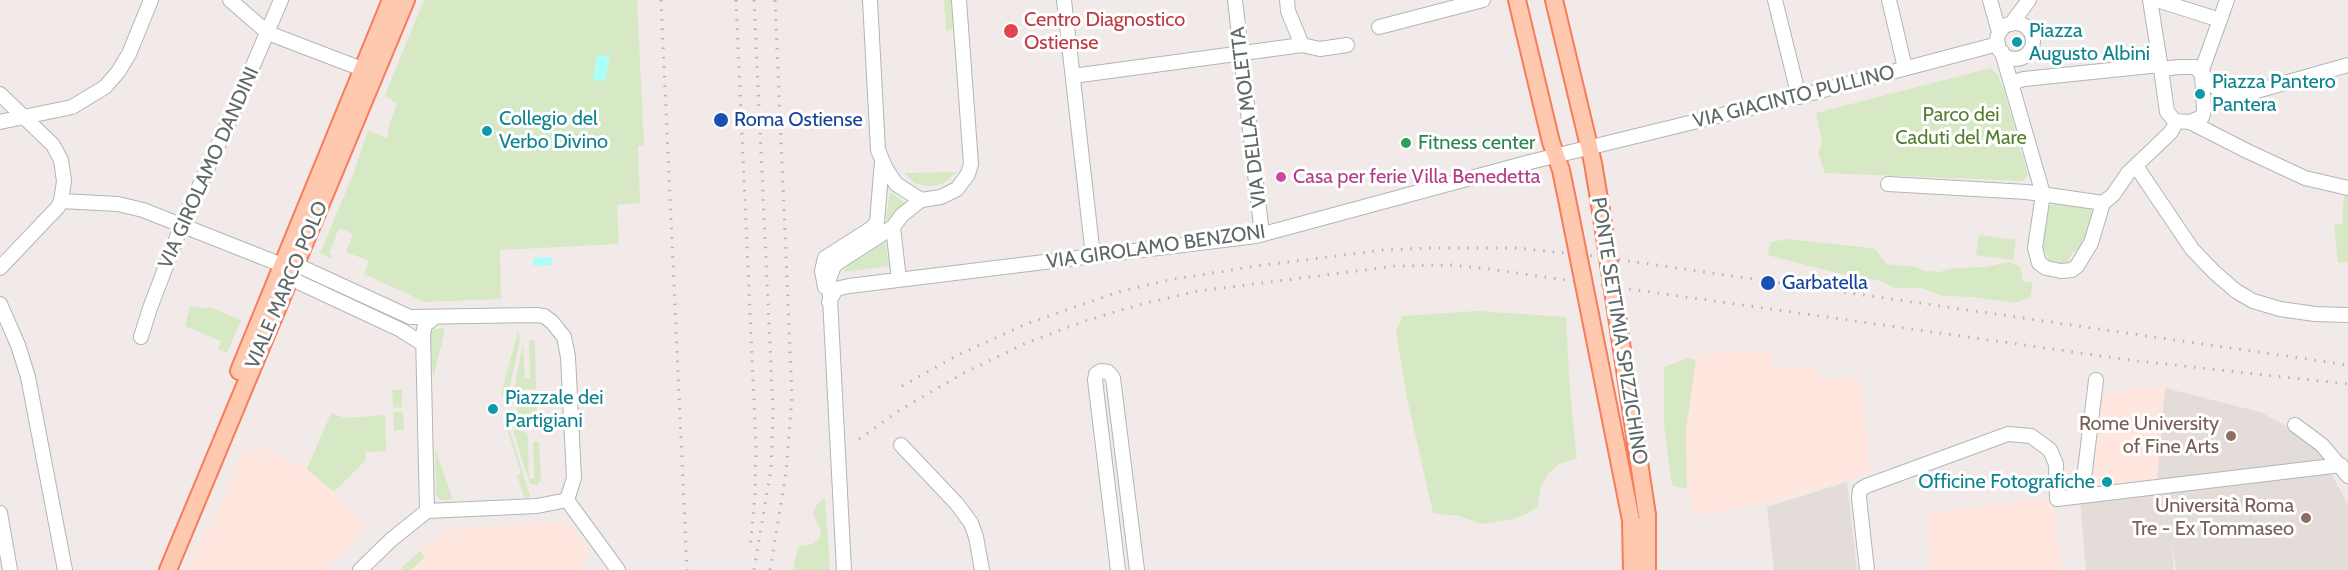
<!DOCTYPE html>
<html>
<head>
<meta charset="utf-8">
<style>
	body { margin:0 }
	canvas { display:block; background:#f1eae8 }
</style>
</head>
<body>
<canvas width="2348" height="570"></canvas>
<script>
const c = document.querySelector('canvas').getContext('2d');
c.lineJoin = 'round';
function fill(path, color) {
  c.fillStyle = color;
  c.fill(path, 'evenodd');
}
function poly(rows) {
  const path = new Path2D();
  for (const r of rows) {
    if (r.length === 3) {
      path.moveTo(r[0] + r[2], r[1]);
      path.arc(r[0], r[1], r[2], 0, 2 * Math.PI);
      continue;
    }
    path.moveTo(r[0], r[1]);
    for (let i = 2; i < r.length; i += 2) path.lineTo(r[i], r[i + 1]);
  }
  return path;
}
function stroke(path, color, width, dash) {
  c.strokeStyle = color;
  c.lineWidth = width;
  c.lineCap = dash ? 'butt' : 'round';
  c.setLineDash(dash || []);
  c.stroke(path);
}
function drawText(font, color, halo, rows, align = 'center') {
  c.font = font + ' Cabin,sans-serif';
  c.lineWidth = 6;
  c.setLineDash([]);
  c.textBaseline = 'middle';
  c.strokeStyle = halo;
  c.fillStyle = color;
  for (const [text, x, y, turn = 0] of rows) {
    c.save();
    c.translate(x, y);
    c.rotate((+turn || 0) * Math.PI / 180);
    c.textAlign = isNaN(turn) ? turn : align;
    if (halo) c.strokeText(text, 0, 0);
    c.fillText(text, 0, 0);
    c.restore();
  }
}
const commercial = poly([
	[1771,351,1773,368,1816,367,1817,379,1859,377,1862,386,1871,473,1768,503,1693,516,1686,465,1686,430,1695,354],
	[2151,386,2165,388,2157,480,2093,488,2101,395],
	[254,444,307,469,366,524,353,537,356,541,324,570,187,570,203,530,209,532,243,451,251,454],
	[2052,497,2062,570,1925,570,1931,561,1927,524,1930,513],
	[559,522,566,524,575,531,589,550,581,570,400,570,429,543,446,530]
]);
const education = poly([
	[2165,388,2260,412,2285,425,2331,459,2157,480],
	[2330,472,2348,504,2348,570,2176,570,2171,537,2174,570,2086,570,2080,499],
	[1847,482,1857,570,1774,570,1767,507]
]);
const green = poly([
	[424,0,637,0,644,145,638,146,640,203,617,205,619,244,500,250,501,299,425,302,364,274,369,261,346,252,353,234,339,228,329,254,332,255,331,258,320,253,354,172,368,131,387,138,389,124,397,104,385,95],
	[944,0,953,0,955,29,946,30],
	[1991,68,1998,75,2004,90,2028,175,2023,181,1825,173,1818,152,1822,143,1816,113],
	[957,172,942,184,932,186,916,184,904,173],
	[890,192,905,203,889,222,886,219],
	[2344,193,2348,194,2348,262,2338,263,2334,224,2342,224],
	[2061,201,2086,206,2092,211,2095,217,2088,225,2089,236,2086,244,2072,253,2066,265,2057,265,2048,261,2047,253,2042,252,2041,248,2044,218,2048,207],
	[1979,235,2016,240,2013,260,1976,255],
	[1787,239,1871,248,1876,250,1886,264,1916,267,1925,271,1939,272,1954,268,1984,267,2008,262,2020,266,2023,281,2033,283,2030,298,2014,303,1973,297,1943,296,1921,288,1894,288,1881,281,1841,274,1767,255,1771,242],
	[885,241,889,266,844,272,847,263],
	[190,306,207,309,209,307,241,320,227,353,218,349,221,341,185,326],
	[1477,311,1566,317,1570,392,1577,459,1559,464,1549,473,1541,486,1537,507,1527,514,1513,519,1482,524,1459,516,1433,513,1407,398,1396,332,1402,316],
	[434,329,443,328,445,330,433,379,430,334],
	[518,331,520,340,508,394,504,397,501,394],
	[533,339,535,342,536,389,525,389,513,394,523,343,525,379,530,378,529,341],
	[1688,358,1696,360,1686,430,1687,489,1672,485,1664,425,1664,367],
	[392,390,402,390,402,407,393,408],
	[527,411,10],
	[393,412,403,412,404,430,394,430],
	[331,413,345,418,385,415,386,451,366,452,365,461,334,492,307,469],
	[506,426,509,428,530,496,528,499,524,497,517,475,521,473,507,429,503,430],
	[515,429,526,433,528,437,529,479,534,479,533,443,535,441,539,442,541,480,537,485,530,484,513,431],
	[435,448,452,498,451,500,440,500,436,494],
	[825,498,830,570,793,570,798,547,813,544,820,537,821,531,813,514,816,506],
	[420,551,425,557,411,570,403,570,401,568]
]);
const water = poly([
	[597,54,610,57,604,82,593,79],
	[552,257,552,265,533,266,533,258]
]);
const minor = poly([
	[230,0,268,33,362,69],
	[870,0,878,150,886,169,896,184,921,200],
	[1064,0,1093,256],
	[1235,0,1262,234],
	[1287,0,1288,11,1302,45],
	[1775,0,1799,97],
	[1889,0,1905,68],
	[1990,0,1999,32],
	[2150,0,2161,69],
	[2157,0,2220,20],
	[2227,0,2203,67,2202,74,2204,110,2202,117,2190,122,2175,121,2167,112,2161,69,2179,67,2195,67,2213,85,2223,94,2232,98,2348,65],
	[2015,41,18],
	[2011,24,2029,0],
	[1379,27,1483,0],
	[2002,52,2043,194,2035,248,2039,263,2046,268,2061,271,2072,270,2077,266,2091,243,2103,203],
	[1073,76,1302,45,1320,49,1347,45],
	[2012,86,2017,81,2024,79,2160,65],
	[0,94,53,145,61,160,64,181,61,201,58,207,0,268],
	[0,122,72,107,105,87,118,72,129,54,151,0],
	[2190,122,2247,151,2305,178,2348,188],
	[2136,166,2192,249,2214,272,2236,291,2253,301,2280,309,2315,314,2348,315],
	[1888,184,2027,192,2103,203],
	[61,201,118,204,143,210,282,265,297,265,410,317,536,315,544,316,552,322,564,337,568,357,574,478,567,500,537,506,427,511],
	[2103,203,2113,195,2128,173,2171,132,2177,121],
	[286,270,296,281,401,330,423,344],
	[899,280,893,227,902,215,921,200,941,197,957,189,968,174,971,164,959,0],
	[825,287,822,271,825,258,872,228,877,222,882,161],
	[829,302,836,289,849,286,1256,236,1530,162,1816,92,1998,44],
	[0,304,18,345,28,377,65,570],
	[141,337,150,308,182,224,231,117,281,0],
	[2295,425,2322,445,2348,476],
	[901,445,957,504,971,523,976,537,982,570],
	[2082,495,2096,380],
	[567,500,618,570],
	[427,511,423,334,425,325,435,317],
	[0,513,10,570],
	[360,570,392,539,427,511],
	[844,570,829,279,833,268,837,263,893,227],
	[1118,570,1095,380,1096,374,1101,371,1108,372,1113,378,1137,570],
	[1867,570,1859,498,1860,490,1866,486,2008,434,2031,436,2050,450,2056,464,2057,499,2341,465]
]);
const major = poly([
	[1517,0,1551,142,1561,170,1569,209],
	[1554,0,1593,163,1601,211],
	[239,371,391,0],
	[1631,520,1632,570],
	[168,570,406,0],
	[1647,570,1647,515]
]);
const rail = poly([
	[661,0,687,570],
	[736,0,756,447,755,497,750,548],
	[754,0,773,410,771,469,754,570],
	[902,386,958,355,1026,324,1118,292,1169,280,1256,266,1384,250,1430,248,1516,248,1594,256,2348,365],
	[859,439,900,410,962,374,1026,343,1085,321,1145,303,1199,291,1396,266,1452,265,1482,268,2137,361,2348,384],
	[770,570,786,473,792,396,775,0]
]);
const majorBridge = poly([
	[1569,209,1631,520],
	[1601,211,1647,515]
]);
const markers = [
	[1011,31,8,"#e0444e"],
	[2017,42,6,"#0f9aa8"],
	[2200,94,6,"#0f9aa8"],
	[721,120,8,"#1a4fb4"],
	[487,131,6,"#0f9aa8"],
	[1406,143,6,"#2e9e5b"],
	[1281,177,6,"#d1479c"],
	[1768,283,8,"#1a4fb4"],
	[493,409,6,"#0f9aa8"],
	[2231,436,6,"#8d6e63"],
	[2107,482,6,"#0f9aa8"],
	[2306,518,6,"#8d6e63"]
];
const healthNames = [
	["Centro Diagnostico",1024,20],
	["Ostiense",1024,43]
];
const cultureNames = [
	["Piazza",2029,31],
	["Augusto Albini",2029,54],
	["Piazza Pantero",2212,82],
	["Pantera",2212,105],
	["Collegio del",499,119],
	["Verbo Divino",499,142],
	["Piazzale dei",505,398],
	["Partigiani",505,421],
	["Officine Fotografiche",2095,482,"right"]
];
const streetNames = [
	["VIA GIACINTO PULLINO",1794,97,-14],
	["VIA DELLA MOLETTA",1249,117,-97],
	["VIA GIROLAMO DANDINI",209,168,-66],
	["VIA GIROLAMO BENZONI",1156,247,-8],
	["VIALE MARCO POLO",287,285,-67],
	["PONTE SETTIMIA SPIZZICHINO",1619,331,81]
];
const parkNames = [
	["Parco dei",1961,115],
	["Caduti del Mare",1961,138]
];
const transitNames = [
	["Roma Ostiense",734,120],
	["Garbatella",1782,283]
];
const leisureNames = [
	["Fitness center",1418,143]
];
const hotelNames = [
	["Casa per ferie Villa Benedetta",1293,177]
];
const educationNames = [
	["Rome University",2219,424],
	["of Fine Arts",2219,447],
	["Università Roma",2294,506],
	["Tre - Ex Tommaseo",2294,529]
];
fill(commercial, '#ffe7df');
fill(education, '#e4dcd8');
fill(green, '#d7e9c4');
fill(water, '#aafff9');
stroke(minor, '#b0b7b7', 16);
stroke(major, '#f77c5b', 20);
stroke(minor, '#fff', 14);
stroke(major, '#ffc9af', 16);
stroke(rail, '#b2b4b4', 3, [1.5, 8]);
stroke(majorBridge, '#f77c5b', 20, []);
stroke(majorBridge, '#ffc9af', 16);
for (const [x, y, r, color] of markers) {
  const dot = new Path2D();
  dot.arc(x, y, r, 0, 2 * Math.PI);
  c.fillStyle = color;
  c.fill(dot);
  stroke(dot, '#fff', 2);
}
drawText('20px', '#be3a42', '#fff', healthNames, 'left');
drawText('20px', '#0d838f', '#fff', cultureNames, 'left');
drawText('20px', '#5f6868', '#fff', streetNames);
drawText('20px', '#537e30', '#fff', parkNames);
drawText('20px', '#164399', '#fff', transitNames, 'left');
drawText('20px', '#27864d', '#fff', leisureNames, 'left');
drawText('20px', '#b23c85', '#fff', hotelNames, 'left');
drawText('20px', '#785e54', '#fff', educationNames, 'right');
</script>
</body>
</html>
